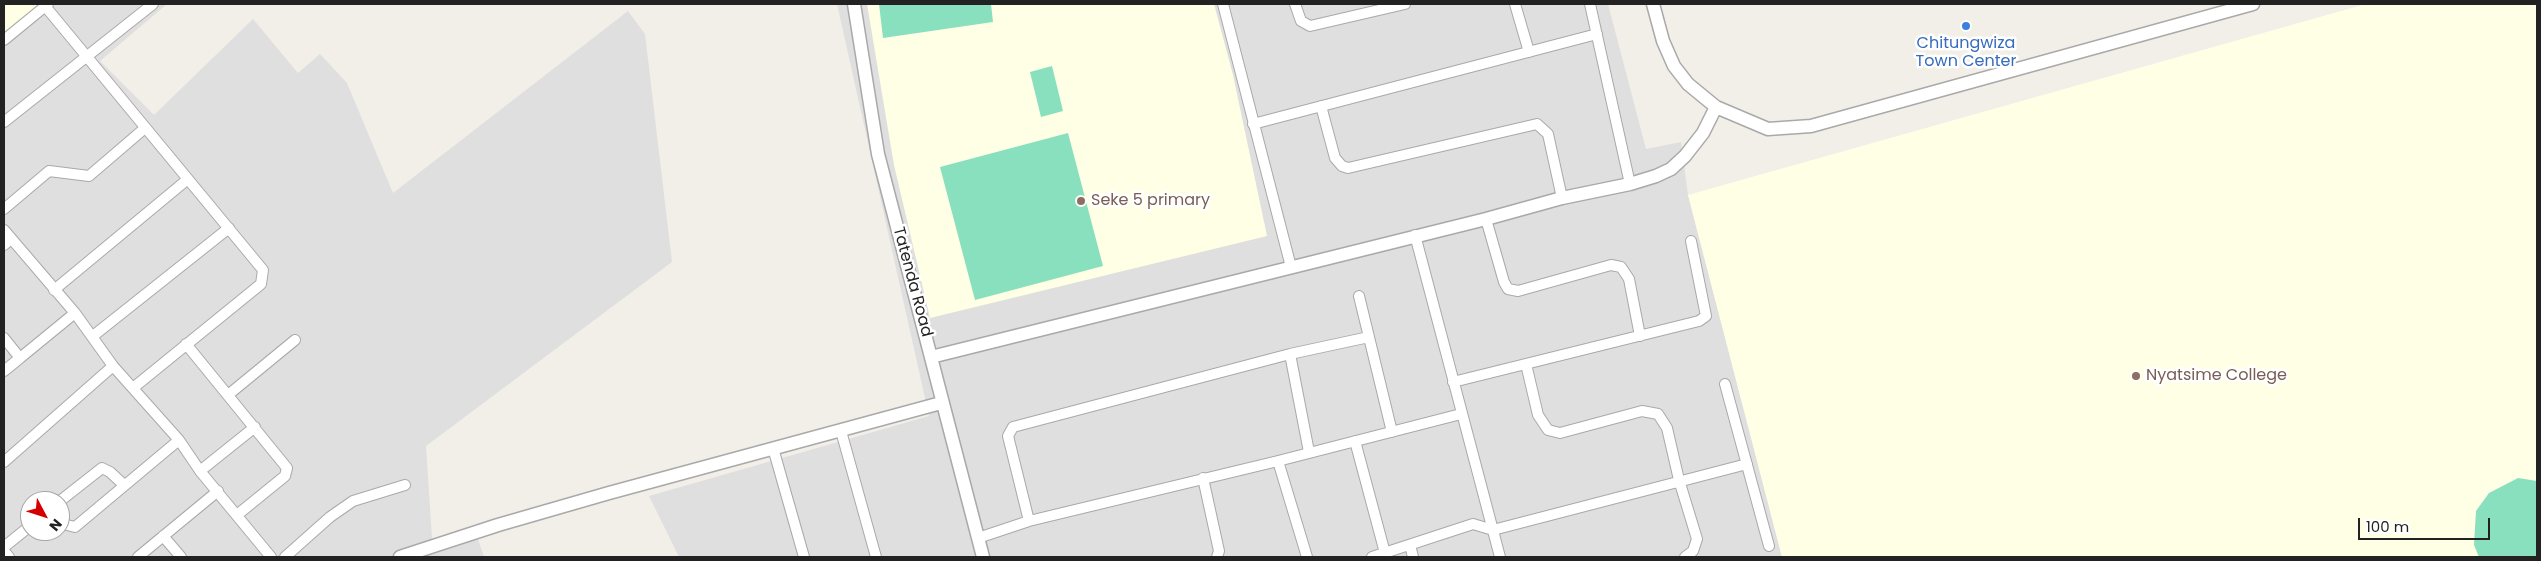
<!DOCTYPE html>
<html>
<head>
<meta charset="utf-8">
<style>
	body { margin:0 }
	#map { position:relative; width:2541px; height:561px; overflow:hidden; background:#f2efe9; font-family:Poppins,sans-serif }
	canvas { display:block }
	.frame { position:absolute; inset:0; border:5px solid #222; pointer-events:none }
	.north { position:absolute; left:20px; top:491px; width:50px; height:50px; box-sizing:border-box; background:#fff; border:1px solid #a7a7a7; border-radius:50%; rotate:130deg; font-size:14px; font-weight:700; line-height:20px; text-align:center; color:#222 }
	.north::after { content:''; display:block; margin:auto; width:18px; height:22px; background:#d40000; clip-path:polygon(50% 0,100% 100%,50% 72%,0 100%) }
	.scale { position:absolute; left:2358px; top:518px; width:132px; height:22px; box-sizing:border-box; border:2px solid #222; border-top:0; padding-left:6px; font-size:15px; line-height:18px; white-space:nowrap; color:#222; -webkit-text-stroke:4px #fff; paint-order:stroke }
</style>
</head>
<body>
<div id="map">
<canvas width="2541" height="561"></canvas>
<div class="frame"></div>
<div class="north">N</div>
<div class="scale">100 m</div>
</div>
<script>
const c = document.querySelector('canvas').getContext('2d');
c.lineJoin = 'round';
function fill(path, color) {
  c.fillStyle = color;
  c.fill(path, 'evenodd');
}
function poly(rows) {
  const path = new Path2D();
  for (const r of rows) {
    path.moveTo(r[0], r[1]);
    for (let i = 2; i < r.length; i += 2) path.lineTo(r[i], r[i + 1]);
  }
  return path;
}
function stroke(path, color, width, dash) {
  c.strokeStyle = color;
  c.lineWidth = width;
  c.lineCap = dash ? 'butt' : 'round';
  c.setLineDash(dash || []);
  c.stroke(path);
}
function drawText(font, color, halo, rows, align = 'center') {
  c.font = font + ' Poppins,sans-serif';
  c.lineWidth = 5;
  c.setLineDash([]);
  c.textBaseline = 'middle';
  c.strokeStyle = halo;
  c.fillStyle = color;
  for (const [text, x, y, turn = 0] of rows) {
    c.save();
    c.translate(x, y);
    c.rotate((+turn || 0) * Math.PI / 180);
    c.textAlign = isNaN(turn) ? turn : align;
    if (halo) c.strokeText(text, 0, 0);
    c.fillText(text, 0, 0);
    c.restore();
  }
}
const residential = poly([
	[4,4,167,4,100,61,154,115,253,19,298,73,320,54,347,83,393,193,628,11,645,34,672,262,426,446,433,554,478,539,484,557,4,557],
	[30,501,60,501,60,531,30,531],
	[837,4,1608,4,1646,149,1681,142,1688,195,1782,557,679,557,649,496,929,416]
]);
const education = poly([
	[4,4,40,4,4,34],
	[867,4,1214,4,1233,75,1267,236,930,318,894,165],
	[2366,4,2537,4,2537,557,1782,557,1688,195]
]);
const pitch = poly([
	[879,4,991,4,993,22,883,38],
	[1052,66,1063,111,1041,117,1030,72],
	[1068,133,1103,266,975,300,940,167],
	[2518,478,2537,481,2537,557,2479,557,2474,545,2476,511,2489,493]
]);
const minor = poly([
	[1223,4,1291,267],
	[1295,4,1301,21,1310,26,1405,4],
	[1515,4,1529,52],
	[1590,4,1630,184],
	[45,6,263,270,261,284,133,388],
	[4,40,48,4],
	[1321,106,1335,158,1342,166,1348,168,1537,124,1548,134,1562,198],
	[4,122,153,4],
	[1253,124,1597,34],
	[4,209,49,171,89,176,145,128],
	[1486,219,1504,282,1508,289,1518,291,1611,265,1621,267,1629,279,1640,336],
	[4,230,75,313,113,366,179,440,200,471,271,557],
	[1415,235,1500,557],
	[4,245,11,239],
	[54,290,188,179],
	[1359,296,1392,432],
	[93,336,229,228],
	[4,338,20,358,75,313],
	[186,344,287,468,285,476,237,515],
	[1290,354,1369,337],
	[1526,364,1538,415,1548,430,1560,433,1642,411,1658,414,1667,428,1679,480,1697,539,1693,551,1685,557],
	[4,371,20,358],
	[1453,382,1699,321,1706,316,1691,241],
	[1725,384,1769,546],
	[228,395,295,340],
	[841,431,876,557],
	[1355,441,1385,553],
	[773,448,804,557],
	[1278,461,1307,557],
	[4,462,113,366],
	[200,471,255,427],
	[1203,478,1219,551,1217,557],
	[60,501,102,468,110,472,124,485],
	[60,516,67,525,75,527,179,440],
	[1029,521,1008,436,1013,427,1290,354,1309,452],
	[163,536,181,557],
	[978,538,1029,521,1278,461,1461,414],
	[1410,545,1413,557],
	[4,547,30,526],
	[4,551,9,557],
	[138,557,218,491],
	[285,557,330,517,353,501,405,485],
	[1372,557,1473,524,1493,530,1747,464]
]);
const tertiary = poly([
	[854,4,878,154,983,557],
	[1653,4,1663,41,1674,66,1688,84,1716,107,1768,129,1811,126,2253,4],
	[931,357,1486,219,1562,198,1630,184,1656,176,1671,169,1685,156,1703,133,1716,107],
	[400,557,498,525,609,493,941,403]
]);
const markers = [
	[1966,26,5,"#3f7fe0"],
	[1081,201,5,"#8d6e63"],
	[2136,376,5,"#8d6e63"]
];
const shopNames = [
	["Chitungwiza",1966,44],
	["Town Center",1966,62]
];
const educationNames = [
	["Seke 5 primary",1091,201],
	["Nyatsime College",2146,376]
];
const streetNames = [
	["Tatenda Road",912,282,75]
];
fill(residential, '#e0dfdf');
fill(education, '#ffffe5');
fill(pitch, '#88e0be');
stroke(minor, '#a9a9a9', 12);
stroke(tertiary, '#a9a9a9', 15);
stroke(minor, '#fff', 10);
stroke(tertiary, '#fff', 12);
for (const [x, y, r, color] of markers) {
  const dot = new Path2D();
  dot.arc(x, y, r, 0, 2 * Math.PI);
  c.fillStyle = color;
  c.fill(dot);
  stroke(dot, '#fff', 2);
}
drawText('16px', '#366cbe', '#fff', shopNames);
drawText('16px', '#785e54', '#fff', educationNames, 'left');
drawText('16px', '#222', '#fff', streetNames);
</script>
</body>
</html>
